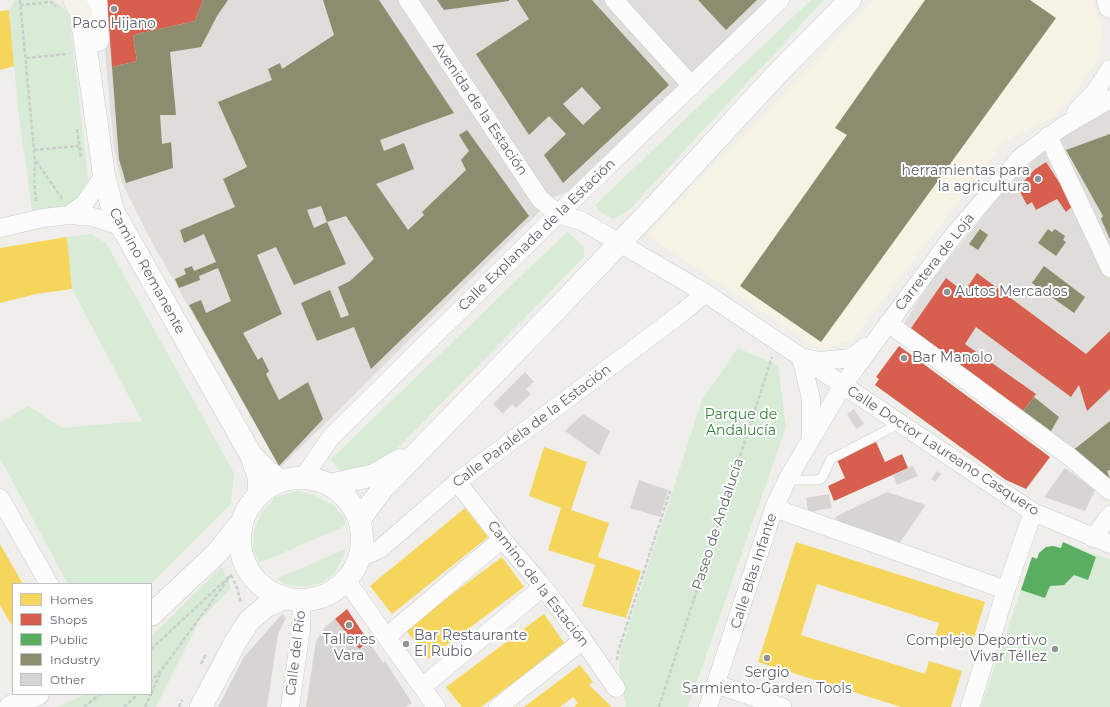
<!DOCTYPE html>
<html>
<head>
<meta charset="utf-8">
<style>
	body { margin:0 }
	#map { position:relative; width:1110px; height:707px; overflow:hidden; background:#efeeea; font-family:Montserrat,sans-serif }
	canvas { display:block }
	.legend { position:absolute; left:12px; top:583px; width:140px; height:112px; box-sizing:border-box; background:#fff; border:1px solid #bfc1c3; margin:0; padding:5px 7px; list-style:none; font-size:12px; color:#5f6368 }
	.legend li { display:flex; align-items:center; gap:8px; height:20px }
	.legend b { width:20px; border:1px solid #bfc1c3 }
</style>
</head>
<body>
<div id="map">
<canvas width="1110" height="707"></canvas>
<ul class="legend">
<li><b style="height:11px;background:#f6d55c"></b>Homes</li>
<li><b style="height:11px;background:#d6604d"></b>Shops</li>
<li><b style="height:11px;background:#5aae61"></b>Public</li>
<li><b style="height:11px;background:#8c8c6e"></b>Industry</li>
<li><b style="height:11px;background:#d6d5d3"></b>Other</li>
</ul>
</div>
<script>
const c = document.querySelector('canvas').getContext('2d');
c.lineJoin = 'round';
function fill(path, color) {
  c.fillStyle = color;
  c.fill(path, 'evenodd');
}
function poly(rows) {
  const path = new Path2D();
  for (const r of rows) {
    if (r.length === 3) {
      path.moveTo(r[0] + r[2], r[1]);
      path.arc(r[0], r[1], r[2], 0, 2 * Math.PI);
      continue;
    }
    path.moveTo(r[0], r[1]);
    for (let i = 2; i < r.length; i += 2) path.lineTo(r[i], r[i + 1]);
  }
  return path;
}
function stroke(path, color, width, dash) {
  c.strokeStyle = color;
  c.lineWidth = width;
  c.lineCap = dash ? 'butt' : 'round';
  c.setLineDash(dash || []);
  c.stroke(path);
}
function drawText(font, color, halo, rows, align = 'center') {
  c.font = font + ' Montserrat,sans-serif';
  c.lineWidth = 4;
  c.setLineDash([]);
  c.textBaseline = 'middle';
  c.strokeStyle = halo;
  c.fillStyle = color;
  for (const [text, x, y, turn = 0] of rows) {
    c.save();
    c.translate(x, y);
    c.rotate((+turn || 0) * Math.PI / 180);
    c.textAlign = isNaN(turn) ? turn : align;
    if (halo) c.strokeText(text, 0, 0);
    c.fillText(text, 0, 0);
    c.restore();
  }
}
const commercial = poly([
	[874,0,1093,0,1102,29,1099,59,1057,115,1004,142,852,340,821,350,647,235]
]);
const industrial = poly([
	[100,0,770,0,569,191,554,197,280,468,148,235,122,183,114,148],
	[1110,107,1110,485,900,329,933,278,1013,179,1037,157,1070,131]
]);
const green = poly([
	[15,0,53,0,69,13,89,186,74,207,32,211,18,108,9,10],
	[811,0,824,0,629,210,613,219,601,213,595,205],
	[567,232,584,247,584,257,394,452,376,464,347,472,338,469,331,459],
	[92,234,106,243,234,473,231,504,151,584,68,584,0,458,0,422,29,406,62,428,142,421,72,289,67,237],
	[738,348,778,366,786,427,688,707,626,707,619,671,620,653,702,400],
	[297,491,314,495,333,505,345,519,345,526,259,563,253,550,254,531,262,512,276,497],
	[1063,542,1110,560,1110,707,981,707,1032,557,1037,558,1039,553,1046,547,1053,546,1061,548],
	[346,549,342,559,335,572,322,583,304,587,287,585,276,579],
	[222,566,231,588,199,621,156,707,58,707,86,694,151,694,151,637]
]);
const homes = poly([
	[9,10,14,66,0,70,0,11],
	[67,237,72,289,36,294,0,303,0,248],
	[544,447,587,462,571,510,609,523,598,557,641,571,626,618,582,606,595,565,548,550,561,508,529,496],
	[465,508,488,537,392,614,370,586],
	[796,542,985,602,971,647,935,636,939,623,817,584,801,635,925,674,929,661,962,671,951,707,901,707,758,662],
	[0,544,23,584,13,584,13,623,11,624,0,605],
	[502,557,524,587,428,659,405,629],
	[544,614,565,644,481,707,462,707,446,687],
	[580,665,593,682,589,685,612,707,574,707,578,703,573,697,560,707,524,707]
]);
const shops = poly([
	[107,0,203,0,195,21,141,33,133,36,137,61,112,67],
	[1046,162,1074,205,1066,212,1057,199,1036,210,1032,202,1027,205,1018,188,1034,170],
	[977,273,1086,354,1110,331,1110,389,1087,411,1079,385,1071,397,976,327,965,344,1036,394,1021,414,909,331,946,278,964,292],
	[899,346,1050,457,1026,489,1006,480,875,385,879,379,876,377],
	[876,442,885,462,902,454,908,468,834,501,828,486,845,478,837,460],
	[347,609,369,642,359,649,335,619]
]);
const public = poly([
	[1063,542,1096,557,1088,580,1074,575,1064,585,1050,586,1045,598,1021,590,1032,557,1037,559,1039,553,1046,547,1053,546,1061,548]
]);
const industry = poly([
	[203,0,228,0,217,16,201,47,170,52,176,115,160,115,162,144,171,142,173,168,126,183,119,159,112,67,137,61,133,36,141,33,195,21],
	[323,0,379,0,454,113,380,140,384,151,404,143,414,169,376,184,408,230,424,215,422,212,466,170,461,160,469,151,459,135,467,130,529,216,371,369,354,327,317,341,301,303,330,290,341,318,349,315,338,287,350,281,374,259,346,216,327,222,346,264,294,285,276,247,257,255,282,314,243,333,258,360,262,357,269,371,266,374,279,400,308,382,323,419,279,466,189,305,201,300,206,313,231,301,218,268,199,276,200,280,179,288,175,279,186,274,184,269,192,266,194,271,216,262,204,234,184,243,180,230,235,207,223,179,247,167,218,102,272,80,268,69,280,63,282,69,334,35],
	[321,206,327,222,314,228,307,210],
	[437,0,509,0,509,1,444,10],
	[517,0,592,0,669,85,563,183,544,155,566,134,549,116,529,135,476,54,529,19],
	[582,87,601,108,583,125,563,104],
	[698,0,757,0,726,30],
	[925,0,1030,0,1056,18,821,342,740,286,847,135,835,128],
	[1110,134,1110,239,1101,219,1103,216,1066,150],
	[980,229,988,235,978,250,969,244],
	[1048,229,1052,232,1055,229,1065,236,1063,240,1066,242,1056,256,1038,243],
	[1044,266,1085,297,1074,313,1032,283],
	[1034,397,1059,417,1050,433,1021,414],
	[1110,421,1110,470,1107,471,1110,479,1072,451]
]);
const building = poly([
	[525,372,534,382,526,389,531,394,516,408,512,404,503,414,493,404],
	[854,409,864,424,856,429,847,414],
	[583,414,610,431,599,455,565,431],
	[913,466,918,476,897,485,893,475],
	[1065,468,1095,490,1085,511,1044,497],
	[937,471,941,474,935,482,931,479],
	[639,480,668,490,660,517,630,508],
	[887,492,926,505,898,545,838,522,835,517],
	[829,494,832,508,808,512,806,498],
	[282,614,286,618,278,634,267,707,218,707,244,657],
	[335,619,359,649,369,642,383,663,385,661,412,703,405,707,306,707,316,641,326,626]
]);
const path = poly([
	[20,0,35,161,34,179,36,203],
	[20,5,51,2,56,7],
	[26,58,68,54],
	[77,129,81,158],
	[34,150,78,146],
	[36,161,63,200],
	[231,575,237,588,241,603],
	[151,649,231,575,161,671,151,681],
	[617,660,618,652,670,491],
	[201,664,206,654],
	[151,694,160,674],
	[84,707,100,694],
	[124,707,138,694],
	[145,707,151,694],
	[179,707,182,700],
	[659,707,772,357]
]);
const lane = poly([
	[787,480,817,480,822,478,831,459,901,423]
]);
const street = poly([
	[408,0,540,199,558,214,582,221,705,293,1033,512,1110,544],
	[614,0,692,86],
	[1076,112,1095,92,1110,69],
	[1048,136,1110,268],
	[69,215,84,204,104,175],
	[0,228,43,218,69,215,93,217,120,226],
	[888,323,1070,457,1110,491],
	[801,357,811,399,811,439],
	[804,358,820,361,851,358,865,347],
	[303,478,331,437,558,214,780,0],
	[457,482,502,539,543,587,583,640,616,688],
	[0,498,49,584],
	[774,508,1006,590],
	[1093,538,1110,515],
	[359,558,380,549,457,482,683,312,705,293],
	[346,580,436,707],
	[386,637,502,539],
	[716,684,782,707],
	[422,687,543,587],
	[290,707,301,628,302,599],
	[498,707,583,640],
	[708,707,774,508,787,480,843,385,953,236,1020,158,1062,127,1110,99],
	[970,707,1006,590,1033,512]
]);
const secondary = poly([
	[79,0,104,175,113,211,251,455],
	[96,0,98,40],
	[1108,0,1110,7],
	[301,539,61],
	[330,485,374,475,400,460],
	[259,494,259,478,251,455,268,472,282,481],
	[359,520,383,488,550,316,657,204,776,75,850,0],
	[151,615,217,553,242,522],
	[10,707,38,694],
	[201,707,236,641,249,621,265,607,282,599]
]);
const primary = poly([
	[74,0,81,13]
]);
const markers = [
	[114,9,4,"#919496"],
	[1038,179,4,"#919496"],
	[947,292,4,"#919496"],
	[904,358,4,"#919496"],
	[349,625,4,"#919496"],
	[406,644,4,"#919496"],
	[1055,649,4,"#919496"],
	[767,658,4,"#919496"]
];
const poiNames = [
	["Paco Hijano",114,24],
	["herramientas para",1030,171,"right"],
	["la agricultura",1030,187,"right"],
	["Autos Mercados",955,292,"left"],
	["Bar Manolo",912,358,"left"],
	["Bar Restaurante",414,636,"left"],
	["El Rubio",414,652,"left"],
	["Talleres",349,640],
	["Vara",349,656],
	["Complejo Deportivo",1047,641,"right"],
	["Vivar Téllez",1047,657,"right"],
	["Sergio",767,673],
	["Sarmiento-Garden Tools",767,689]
];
const streetNames = [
	["Avenida de la Estación",480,109,56],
	["Calle Explanada de la Estación",537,235,-44],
	["Carretera de Loja",935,262,-52],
	["Camino Remanente",147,271,61],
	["Calle Paralela de la Estación",532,426,-37],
	["Calle Doctor Laureano Casquero",943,451,33],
	["Paseo de Andalucía",718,524,-72],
	["Calle Blas Infante",754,571,-72],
	["Camino de la Estación",538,584,52],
	["Calle del Río",296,653,-83]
];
const parkNames = [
	["Parque de",741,415],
	["Andalucía",741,431]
];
fill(commercial, '#f7f3e4');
fill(industrial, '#dfddda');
fill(green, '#d8ebd6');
fill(homes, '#f6d55c');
fill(shops, '#d6604d');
fill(public, '#5aae61');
fill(industry, '#8c8c6e');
fill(building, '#d6d5d3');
stroke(lane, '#cbcccc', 10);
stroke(street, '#cbcccc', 19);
stroke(secondary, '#cacacb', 23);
stroke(primary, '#d7ceb8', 23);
stroke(path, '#cacfcc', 2.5, [4, 2]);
stroke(lane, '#fdfcfc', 9);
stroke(street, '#fdfcfc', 18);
stroke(secondary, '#fdfcfc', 22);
stroke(primary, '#f4f2e9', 22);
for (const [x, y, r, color] of markers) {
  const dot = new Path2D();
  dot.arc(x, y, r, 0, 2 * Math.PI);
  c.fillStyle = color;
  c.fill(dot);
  stroke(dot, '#fff', 1.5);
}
drawText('14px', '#5f6368', '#fff', poiNames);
drawText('14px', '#5f6368', '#fff', streetNames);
drawText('14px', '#348238', '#fff', parkNames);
</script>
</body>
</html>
